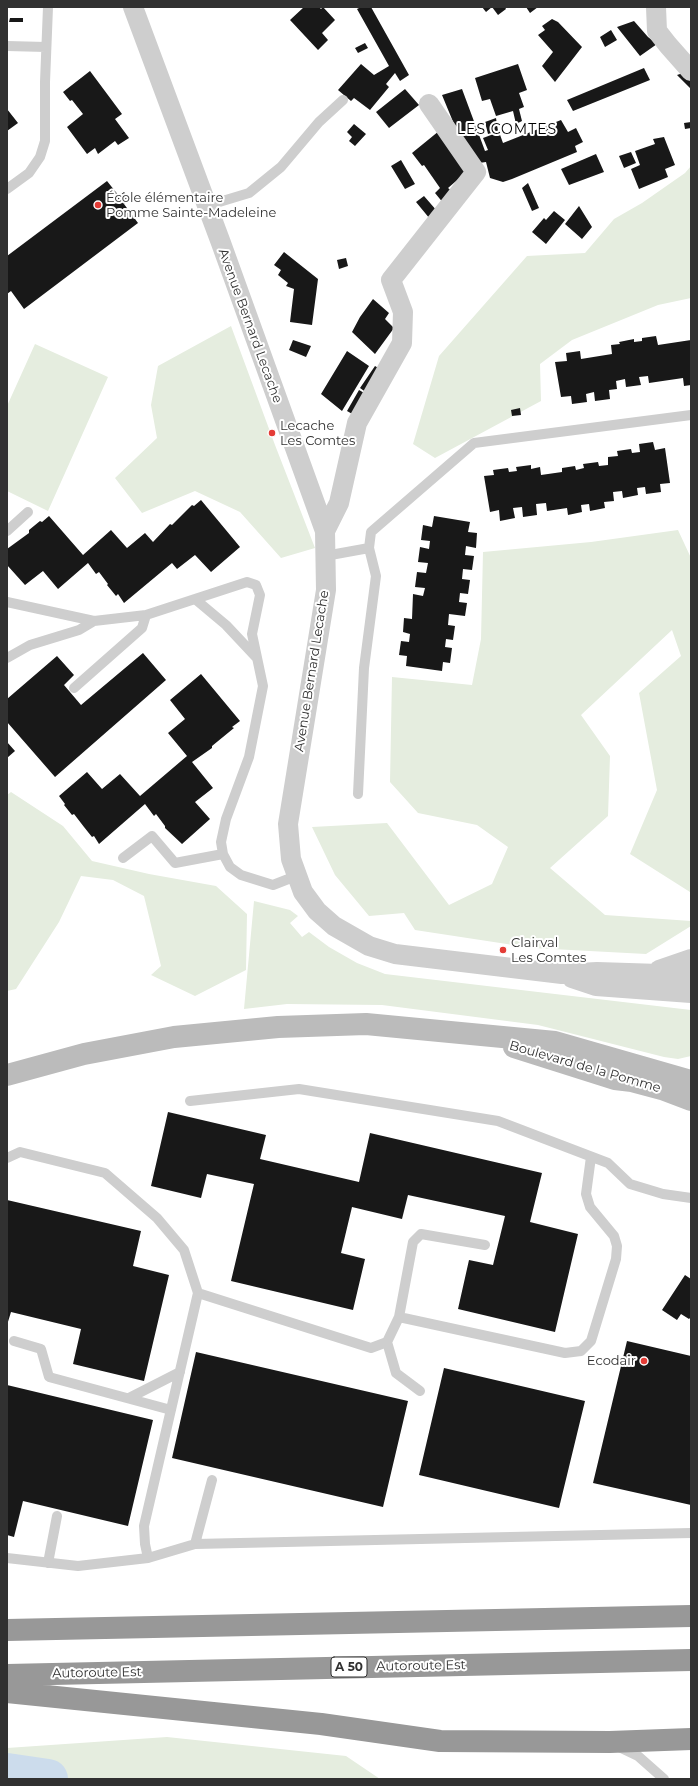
<!DOCTYPE html>
<html>
<head>
<meta charset="utf-8">
<style>
	body { margin:0 }
	#map { position:relative; width:698px; height:1786px; overflow:hidden; background:#fff; font-family:Montserrat,sans-serif }
	canvas { display:block }
	.frame { position:absolute; inset:0; border:8px solid #313131; pointer-events:none }
</style>
</head>
<body>
<div id="map">
<canvas width="698" height="1786"></canvas>
<div class="frame"></div>
</div>
<script>
const c = document.querySelector('canvas').getContext('2d');
c.lineJoin = 'round';
function fill(path, color) {
  c.fillStyle = color;
  c.fill(path, 'evenodd');
}
function poly(rows) {
  const path = new Path2D();
  for (const r of rows) {
    path.moveTo(r[0], r[1]);
    for (let i = 2; i < r.length; i += 2) path.lineTo(r[i], r[i + 1]);
  }
  return path;
}
function stroke(path, color, width, dash) {
  c.strokeStyle = color;
  c.lineWidth = width;
  c.lineCap = dash ? 'butt' : 'round';
  c.setLineDash(dash || []);
  c.stroke(path);
}
function drawText(font, color, halo, rows, align = 'center') {
  c.font = font + ' Montserrat,sans-serif';
  c.lineWidth = 4;
  c.setLineDash([]);
  c.textBaseline = 'middle';
  c.strokeStyle = halo;
  c.fillStyle = color;
  for (const [text, x, y, turn = 0] of rows) {
    c.save();
    c.translate(x, y);
    c.rotate((+turn || 0) * Math.PI / 180);
    c.textAlign = isNaN(turn) ? turn : align;
    if (halo) c.strokeText(text, 0, 0);
    c.fillText(text, 0, 0);
    c.restore();
  }
}
const green = poly([
	[691,166,691,298,658,305,572,340,540,364,541,401,435,458,413,444,439,356,527,256,585,253,614,219,642,203,685,173],
	[231,326,275,445,315,548,281,558,240,512,195,491,142,513,115,478,157,438,151,405,158,366],
	[35,344,108,377,48,511,7,491,7,406],
	[678,530,691,558,690,892,630,854,657,790,639,693,681,656,672,630,581,715,610,756,608,816,550,868,605,915,691,921,691,926,646,954,533,948,415,930,404,913,369,916,335,875,312,827,387,823,449,905,492,884,508,847,477,825,418,813,390,782,392,677,472,685,481,639,483,552,591,542],
	[11,792,63,826,92,861,149,874,216,886,247,914,246,970,195,996,151,975,161,966,144,896,113,880,81,876,59,922,16,989,7,991,7,795],
	[254,901,290,910,298,916,290,923,302,937,309,932,329,947,357,963,385,974,691,1010,691,1056,678,1059,664,1057,538,1025,382,1005,287,1004,244,1009],
	[167,1737,346,1756,380,1779,7,1779,7,1748]
]);
const river = poly([
	[7,1773,48,1779]
]);
const building = poly([
	[304,7,319,7,321,9,323,7,335,20,322,33,328,40,318,50,290,20],
	[361,7,371,7,409,75,400,81,395,73,386,84,389,87,370,110,354,98,351,101,338,90,361,64,374,75,389,66,357,9],
	[482,7,505,7,506,9,498,15,492,7,486,12],
	[526,7,538,7,530,13],
	[10,18,23,18,23,22,9,22],
	[552,19,558,22,582,47,555,82,542,66,553,52,538,35,545,30,542,26],
	[634,21,648,37,657,44,640,56,617,27],
	[611,30,617,40,605,47,600,37],
	[365,43,368,48,358,53,355,48],
	[518,64,527,90,519,93,524,107,519,109,522,121,516,124,513,111,496,116,490,99,482,101,475,78],
	[644,68,650,80,573,111,567,100],
	[90,71,122,114,115,119,129,138,118,145,115,141,98,154,95,148,87,154,67,127,83,114,72,100,70,101,63,92],
	[683,73,691,78,691,89,677,75],
	[405,89,419,105,389,128,376,112],
	[462,89,485,151,488,150,483,138,499,132,503,143,561,120,568,132,576,128,583,142,575,146,577,152,512,179,503,182,490,178,486,162,479,163,461,141,442,95],
	[7,109,18,123,7,131],
	[496,118,498,131,488,134,485,122],
	[691,122,691,128,685,129,684,123],
	[354,124,366,134,355,146,349,141,352,137,347,132],
	[439,131,470,169,448,188,453,192,444,204,435,193,440,188,424,165,422,166,412,153],
	[664,137,675,165,665,169,668,177,639,189,631,169,640,165,635,151,655,144,653,139],
	[631,152,636,163,624,168,619,156],
	[596,154,604,172,569,185,561,169],
	[401,160,415,184,405,189,391,166],
	[107,181,119,196,124,192,130,199,124,204,138,223,24,309,11,291,7,294,7,256],
	[528,183,539,208,532,211,522,188],
	[424,196,437,211,430,219,416,202],
	[579,206,592,227,582,239,565,224],
	[554,211,565,220,546,244,532,232,544,218,546,220],
	[284,252,318,279,312,325,290,322,294,289,286,286,288,283,278,275,281,270,274,265],
	[346,258,348,266,339,269,337,260],
	[373,299,389,313,385,319,394,328,375,354,352,332,360,317],
	[656,336,658,345,691,340,691,385,684,386,683,378,649,383,648,376,639,377,641,385,626,387,625,379,616,381,617,389,609,390,610,399,595,401,594,392,586,394,587,402,572,404,571,396,561,397,555,362,567,361,566,353,580,351,581,359,612,354,611,345,620,344,619,342,634,339,634,342,642,341,642,338],
	[293,340,311,346,306,357,289,350],
	[347,351,369,366,342,411,321,394],
	[375,366,380,369,367,393,360,388],
	[359,390,366,394,354,415,347,411],
	[520,408,521,415,512,416,511,410],
	[653,442,655,450,665,448,670,483,660,484,661,492,646,494,645,487,637,488,638,495,623,498,622,491,613,492,614,501,604,502,605,508,590,511,589,504,581,505,582,512,568,515,567,508,547,511,546,503,536,504,537,515,523,517,522,507,513,508,515,518,500,521,499,510,490,512,484,476,494,475,493,470,508,468,509,472,517,471,516,467,531,465,531,469,540,467,541,475,562,472,562,468,575,466,576,470,584,468,583,464,598,462,599,466,608,465,608,457,618,456,617,451,631,449,632,453,640,452,639,444],
	[201,500,240,547,211,572,195,555,177,569,172,563,124,603,118,594,116,596,107,585,108,584,99,572,96,574,88,563,58,589,43,571,25,585,7,565,7,549,29,533,29,530,40,521,42,522,49,516,83,555,111,530,127,548,145,533,153,542,170,524,172,525,192,505,194,506],
	[434,516,470,522,468,532,477,533,476,548,466,546,465,555,474,556,472,570,463,569,462,579,470,580,468,594,460,593,459,602,467,603,465,616,449,614,448,625,455,626,453,640,446,639,445,647,452,648,450,663,443,662,442,671,406,666,407,656,399,655,401,641,409,642,410,634,403,632,404,618,412,619,413,594,423,596,425,588,415,587,417,572,426,573,428,563,418,562,420,547,429,549,430,541,421,540,423,525,432,527],
	[143,653,166,680,55,777,7,722,7,699,57,656,74,675,64,685,81,705],
	[201,674,240,721,232,727,234,728,212,746,212,748,192,762,213,788,195,802,210,819,182,844,165,828,165,826,156,814,154,816,145,804,99,844,94,836,92,837,84,827,74,814,72,815,64,805,65,804,59,796,87,772,102,789,120,774,140,796,187,756,168,733,185,719,170,700],
	[7,742,15,751,7,758],
	[168,1112,266,1135,260,1159,359,1182,370,1133,542,1173,530,1222,578,1234,555,1332,458,1309,469,1260,493,1265,505,1216,408,1195,402,1219,352,1207,341,1253,365,1259,353,1310,231,1281,254,1184,207,1174,201,1198,151,1186],
	[7,1200,141,1231,133,1266,169,1275,144,1381,73,1364,81,1329,11,1312,7,1325],
	[685,1275,691,1279,691,1317,689,1319,681,1314,677,1320,662,1310],
	[627,1341,691,1356,691,1505,593,1483],
	[196,1352,408,1401,383,1507,172,1458],
	[444,1368,585,1401,559,1508,419,1475],
	[7,1385,153,1420,128,1526,23,1501,14,1537,7,1535]
]);
const service = poly([
	[7,46,46,47],
	[7,189,29,173,40,157,45,141,45,82,48,7],
	[206,206,249,193,281,167,319,122,343,100],
	[7,531,28,512],
	[325,556,369,548,371,532,474,443,691,415],
	[195,599,226,625,256,657],
	[7,602,94,621,146,615,247,582,256,585,260,595,252,634,263,686,249,757,226,819,221,842,223,854,230,867,241,875,273,885,296,876],
	[7,658,30,645,79,630,94,621],
	[74,688,142,628,146,615],
	[358,794,364,668,376,576,369,548],
	[123,858,152,836,175,863,223,854],
	[190,1101,299,1089,498,1121,608,1163,630,1184,663,1194,691,1198],
	[7,1158,20,1152,105,1173,157,1218,184,1250,198,1293,371,1348,387,1342,399,1317,413,1242,421,1234,485,1245],
	[399,1317,565,1353,581,1351,591,1341,616,1259,617,1246,614,1236,590,1207,586,1194,591,1157],
	[14,1341,41,1349,49,1377,171,1410],
	[387,1342,396,1373,420,1391],
	[129,1398,180,1372],
	[195,1544,212,1480],
	[7,1558,78,1566,148,1558,195,1544,691,1533],
	[148,1558,145,1544,144,1526,198,1293],
	[48,1563,57,1516],
	[617,1746,638,1756,664,1779]
]);
const minor = poly([
	[133,7,221,243,325,531,326,590,288,824,291,859,303,892,317,911,334,926,369,946,395,954,562,974,597,972,691,975],
	[656,7,657,31,668,45,691,71],
	[325,531,339,503,357,423,402,343,403,312,391,280,476,172,429,104],
	[659,970,691,959],
	[572,978,596,986,691,993]
]);
const secondary = poly([
	[514,1047,615,1079,632,1081,662,1089,691,1100],
	[7,1075,84,1054,174,1037,278,1027,366,1024,555,1042,691,1081]
]);
const motorway = poly([
	[7,1630,691,1616],
	[7,1675,691,1660],
	[7,1692,321,1724,440,1741,610,1742,691,1739]
]);
const markers = [
	[98,205,4,"#e43c36"],
	[272,433,4,"#e43c36"],
	[503,950,4,"#e43c36"],
	[644,1361,4,"#e43c36"]
];
const shields = [
	[349,1667,36]
];
const shieldNames = [
	["A 50",349,1667]
];
const poiNames = [
	["École élémentaire",106,198],
	["Pomme Sainte-Madeleine",106,213],
	["Lecache",280,426],
	["Les Comtes",280,441],
	["Clairval",511,943],
	["Les Comtes",511,958],
	["Ecodair",636,1361,"right"]
];
const streetNames = [
	["Avenue Bernard Lecache",250,326,70],
	["Avenue Bernard Lecache",312,671,-81],
	["Boulevard de la Pomme",585,1067,16],
	["Autoroute Est",421,1666,-1],
	["Autoroute Est",97,1673,-1]
];
const neighbourhoodNames = [
	["LES COMTES",507,130]
];
fill(green, '#e5eddf');
stroke(river, '#ccdcec', 40);
fill(building, '#181818');
stroke(service, '#cecece', 10);
stroke(minor, '#cecece', 20);
stroke(secondary, '#bbb', 22);
stroke(motorway, '#989898', 22);
for (const [x, y, r, color] of markers) {
  const dot = new Path2D();
  dot.arc(x, y, r, 0, 2 * Math.PI);
  c.fillStyle = color;
  c.fill(dot);
  stroke(dot, '#fff', 1.5);
}
for (const [x, y, w] of shields) {
  const box = new Path2D();
  box.roundRect(x - w / 2, y - 10, w, 20, 3);
  c.fillStyle = '#fff';
  c.fill(box);
  stroke(box, '#313131', 1);
}
drawText('bold 12px', '#313131', null, shieldNames);
drawText('13px', '#313131', '#fff', poiNames, 'left');
drawText('13px', '#313131', '#fff', streetNames);
c.letterSpacing = '1px';
drawText('14px', '#000', '#fff', neighbourhoodNames);
c.letterSpacing = '0px';
</script>
</body>
</html>
